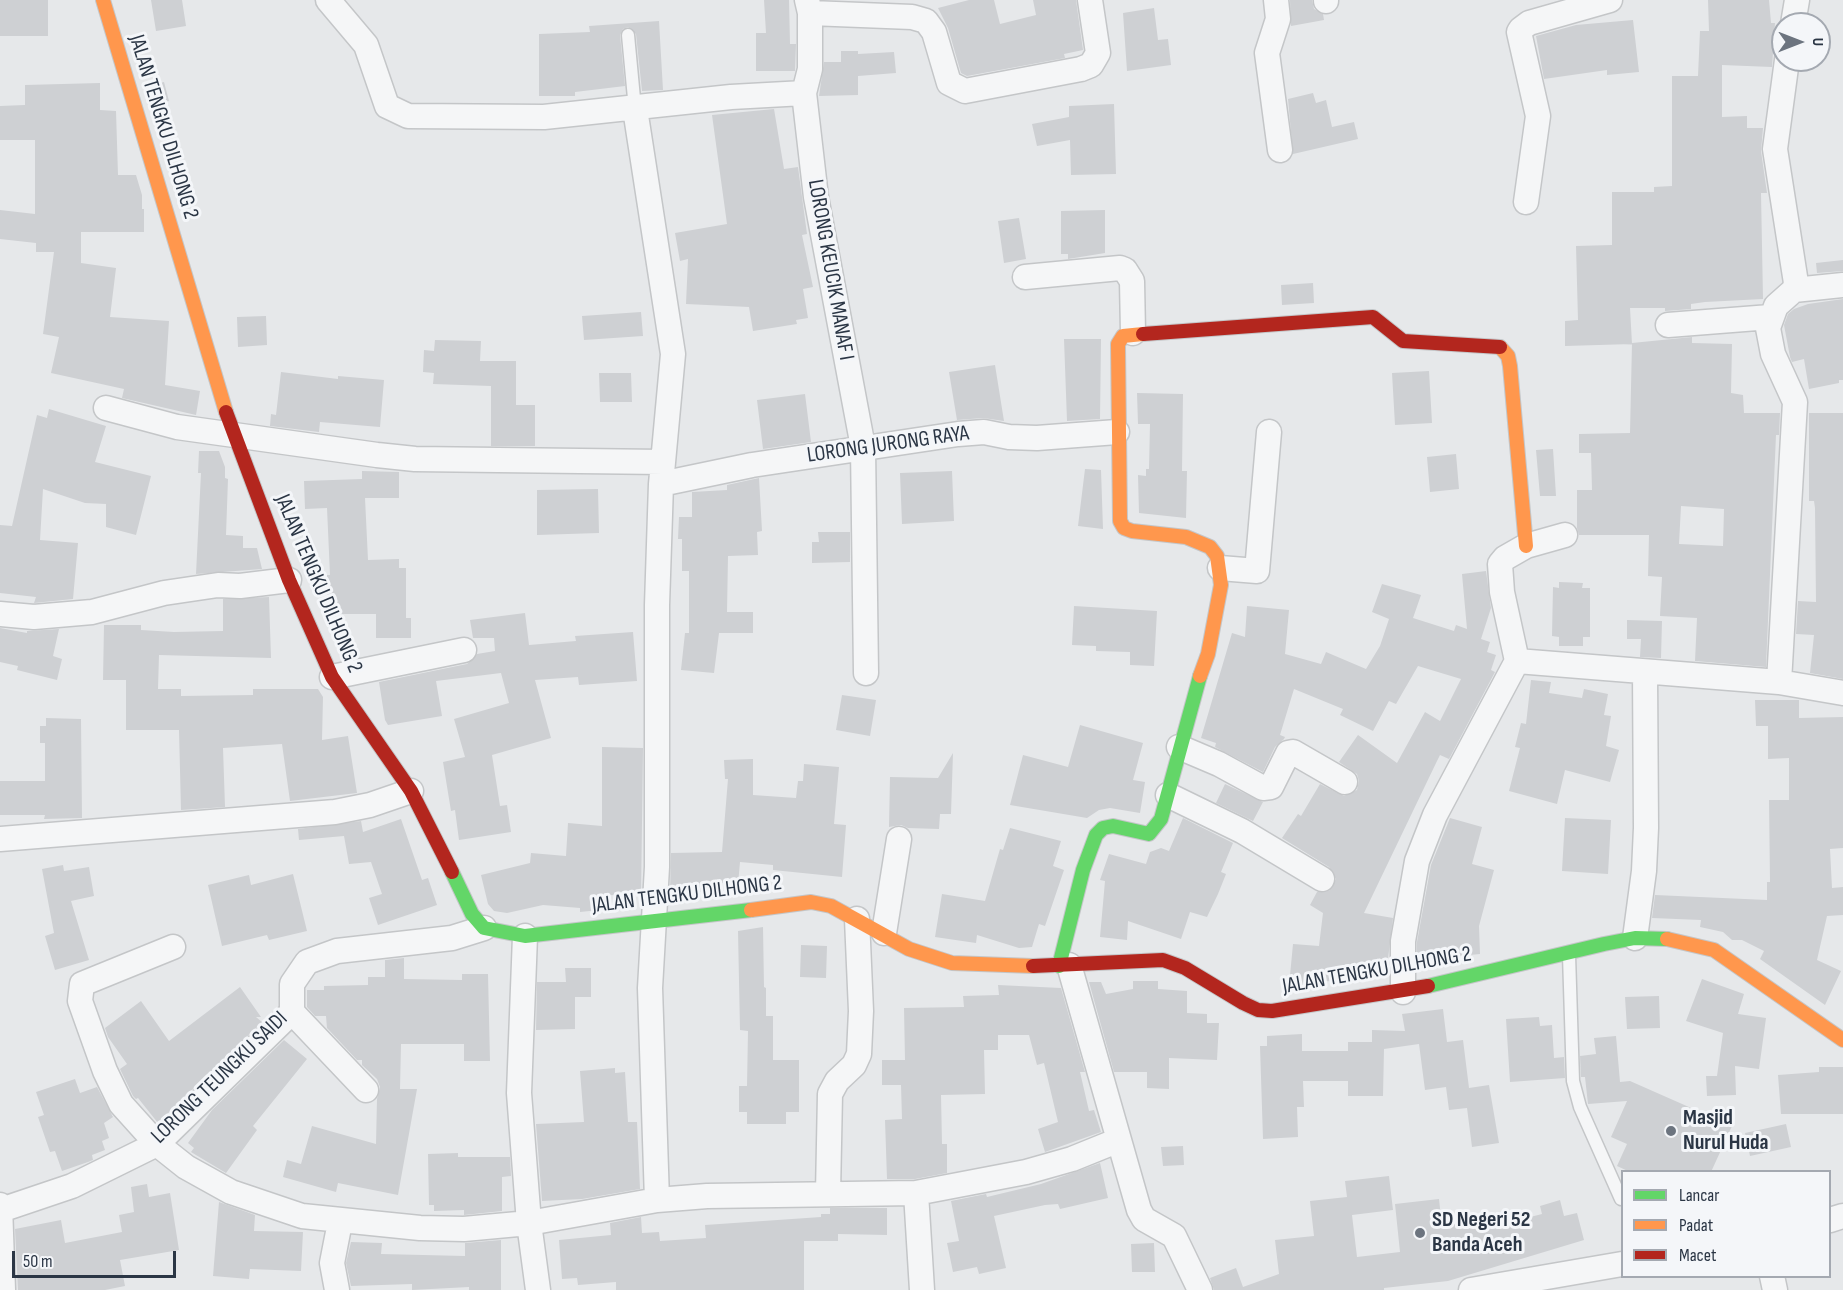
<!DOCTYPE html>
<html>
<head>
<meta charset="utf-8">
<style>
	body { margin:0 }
	#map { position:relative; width:1843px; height:1290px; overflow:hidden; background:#e6e8ea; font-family:"Sofia Sans Condensed",sans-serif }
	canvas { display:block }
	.legend { position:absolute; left:1621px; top:1170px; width:210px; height:108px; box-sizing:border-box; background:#f4f6f9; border:2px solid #a4a9b1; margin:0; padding:8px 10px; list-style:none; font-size:18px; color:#2b3645 }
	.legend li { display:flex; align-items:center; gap:12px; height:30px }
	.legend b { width:30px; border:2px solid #a4a9b1 }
	.north { position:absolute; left:1771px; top:12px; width:60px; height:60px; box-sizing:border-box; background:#f4f6f9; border:2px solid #a4a9b1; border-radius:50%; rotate:90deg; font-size:16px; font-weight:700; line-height:24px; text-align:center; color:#2b3645 }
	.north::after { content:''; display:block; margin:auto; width:21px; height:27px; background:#6c747f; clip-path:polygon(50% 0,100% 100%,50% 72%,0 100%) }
	.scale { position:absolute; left:12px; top:1251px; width:164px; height:27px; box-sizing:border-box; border:3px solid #2b3645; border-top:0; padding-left:8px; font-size:18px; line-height:21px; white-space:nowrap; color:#2b3645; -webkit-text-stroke:4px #f4f6f9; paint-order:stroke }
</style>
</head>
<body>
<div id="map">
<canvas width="1843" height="1290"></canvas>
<ul class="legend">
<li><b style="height:8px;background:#63d668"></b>Lancar</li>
<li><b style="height:8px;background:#ff974d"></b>Padat</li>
<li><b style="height:8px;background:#b3261e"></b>Macet</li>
</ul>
<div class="north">U</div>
<div class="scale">50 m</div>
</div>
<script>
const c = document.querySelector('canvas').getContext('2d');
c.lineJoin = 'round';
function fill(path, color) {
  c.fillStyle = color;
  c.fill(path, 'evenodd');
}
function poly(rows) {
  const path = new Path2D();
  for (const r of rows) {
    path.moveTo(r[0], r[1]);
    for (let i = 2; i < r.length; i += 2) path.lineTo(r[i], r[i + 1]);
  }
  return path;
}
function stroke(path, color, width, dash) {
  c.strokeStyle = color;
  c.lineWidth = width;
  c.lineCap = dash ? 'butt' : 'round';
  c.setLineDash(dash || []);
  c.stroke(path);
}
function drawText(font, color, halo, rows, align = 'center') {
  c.font = font + ' "Sofia Sans Condensed",sans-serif';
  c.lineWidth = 6;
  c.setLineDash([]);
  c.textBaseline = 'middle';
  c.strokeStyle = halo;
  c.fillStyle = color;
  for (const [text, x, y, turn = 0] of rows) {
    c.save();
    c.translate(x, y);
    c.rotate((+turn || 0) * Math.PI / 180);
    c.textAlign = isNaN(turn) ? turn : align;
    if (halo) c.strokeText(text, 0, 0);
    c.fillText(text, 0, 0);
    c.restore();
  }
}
const building = poly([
	[0,0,48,0,48,36,0,36],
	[151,0,182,0,186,26,156,31],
	[764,0,789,0,790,44,796,44,795,71,756,71,756,33,766,33],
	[969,0,994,0,1000,24,1036,15,1033,0,1076,0,1083,50,1064,54,1065,58,967,76,961,73,948,28,938,8],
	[1290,0,1312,0,1314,9,1323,14,1324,20,1291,26],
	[1708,0,1769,0,1771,23,1775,23,1772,67,1722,65,1722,117,1747,116,1747,128,1763,128,1761,151,1767,193,1761,193,1763,299,1705,302,1691,304,1691,309,1665,311,1665,308,1630,308,1632,344,1565,346,1565,321,1578,320,1576,246,1612,245,1612,192,1654,192,1654,187,1672,186,1672,76,1698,76,1700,31,1709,31],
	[1154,8,1158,40,1168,39,1171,65,1127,71,1123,13],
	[1633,20,1639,72,1607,75,1607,70,1544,79,1536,36,1576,25],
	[659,21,663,90,642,91,636,34,628,27,623,29,620,35,625,86,575,92,575,96,539,96,539,34,590,32,589,26],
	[841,51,858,51,858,54,894,52,896,73,858,76,858,95,819,96,824,62,841,62],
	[164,82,169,101,154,105,148,86],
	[100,83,100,110,116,111,118,175,136,175,142,195,142,209,144,209,144,232,81,232,81,263,116,268,110,317,169,321,165,385,200,391,196,415,122,398,124,389,51,373,59,337,43,334,54,252,36,252,36,243,0,239,0,210,35,214,35,140,0,140,0,106,25,105,25,85],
	[1313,93,1316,103,1326,100,1332,127,1354,122,1358,139,1293,154,1288,99],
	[1114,104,1116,174,1071,175,1070,140,1037,146,1032,124,1069,117,1069,106],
	[774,109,784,169,798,167,807,234,802,235,813,287,803,289,808,318,796,320,797,324,753,331,749,307,686,304,688,259,680,261,675,233,727,224,712,115],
	[1105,210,1105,253,1068,259,1068,254,1061,254,1061,211],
	[1019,218,1026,259,1004,263,998,221],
	[1843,260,1843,271,1817,273,1816,263],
	[1313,283,1314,303,1282,305,1281,285],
	[1843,299,1843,380,1839,380,1839,383,1809,389,1804,359,1792,362,1790,357,1784,325,1788,314,1794,309,1808,304],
	[641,312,643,336,584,340,582,316],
	[266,316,267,345,238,347,237,317],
	[1692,337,1692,343,1732,344,1731,393,1743,395,1744,413,1780,413,1779,435,1776,435,1766,667,1695,661,1697,618,1660,616,1662,577,1648,576,1649,535,1579,535,1577,528,1577,490,1592,490,1591,453,1579,453,1579,434,1630,433,1632,343],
	[1681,506,1724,509,1723,546,1679,544],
	[1064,339,1101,339,1100,419,1067,421],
	[435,340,481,341,480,361,516,361,516,405,535,405,535,446,491,446,491,386,433,384,434,373,423,372,424,350,434,351],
	[995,365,1004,421,983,418,957,420,949,372],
	[1429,371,1432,423,1395,425,1392,373],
	[281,372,338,379,338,376,384,380,380,427,320,422,319,432,270,426,271,414,276,415],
	[599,373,631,373,632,402,600,402],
	[1137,393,1183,394,1182,471,1187,471,1186,518,1139,513,1138,475,1146,476,1146,469,1149,469,1150,424,1138,424],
	[805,394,811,442,763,449,757,400],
	[49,409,106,426,95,462,151,476,136,535,106,527,106,504,85,503,43,489,40,540,78,543,73,599,34,603,36,597,0,593,0,525,12,526,37,415,47,418],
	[1809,413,1843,413,1843,679,1810,673,1814,635,1796,634,1798,601,1816,602,1815,508,1814,501,1809,501],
	[1553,449,1556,496,1540,496,1536,450],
	[199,451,219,451,225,467,225,478,228,479,226,535,243,536,243,548,257,548,262,569,196,574,201,473,198,473],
	[1456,454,1459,489,1430,492,1427,457],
	[1085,469,1101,470,1103,529,1078,526],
	[362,471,399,472,399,498,365,498,368,560,399,559,399,568,406,568,406,618,411,618,411,638,376,638,376,614,327,614,327,575,330,575,327,508,305,509,304,481,362,479],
	[952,471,954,521,902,524,900,473],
	[759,478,762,531,757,532,758,555,728,556,727,612,753,612,753,633,719,633,714,673,681,670,685,633,689,633,689,571,682,571,682,539,678,539,679,517,692,517,692,492,727,490,727,485],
	[598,489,599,533,537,535,537,490],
	[818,532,850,532,850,562,812,563,812,542,819,542],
	[1486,571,1491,608,1481,639,1490,642,1487,652,1496,655,1491,670,1495,672,1449,759,1440,755,1437,761,1364,913,1393,918,1386,975,1340,973,1339,982,1313,980,1312,986,1289,986,1293,944,1319,946,1323,913,1310,905,1317,892,1329,891,1336,879,1329,867,1282,838,1298,814,1301,816,1320,784,1344,796,1357,790,1359,781,1357,774,1339,762,1358,735,1397,763,1425,712,1440,721,1461,679,1418,666,1396,704,1389,701,1373,731,1340,715,1343,709,1294,689,1280,735,1285,737,1284,739,1275,747,1263,772,1215,747,1216,743,1201,738,1232,633,1245,637,1247,606,1289,610,1285,654,1321,664,1326,652,1366,669,1380,646,1389,619,1372,612,1382,584,1421,595,1413,618,1454,631,1456,625,1467,629,1462,574],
	[1559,582,1583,583,1582,588,1590,588,1590,637,1583,637,1583,646,1559,646,1559,637,1552,636,1553,587,1559,588],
	[269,597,271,658,159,655,158,689,181,689,181,696,253,695,253,689,318,689,323,697,322,740,348,736,357,793,290,801,282,744,223,748,225,807,181,810,179,730,126,730,126,680,103,680,104,625,141,625,141,630,174,632,223,631,223,599],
	[1074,606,1157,611,1154,666,1130,665,1130,652,1096,651,1096,646,1072,645],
	[525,613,529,645,576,641,575,636,633,632,637,681,579,685,578,677,535,680,551,738,492,755,500,806,507,805,511,832,459,840,455,810,451,811,443,762,465,757,454,719,509,703,501,673,436,681,442,716,388,725,385,720,379,682,467,664,477,654,495,651,494,638,473,638,470,620],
	[1627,620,1662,621,1661,658,1640,657,1641,639,1627,639],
	[0,628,27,633,27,631,59,629,53,656,62,659,57,680,17,670,18,666,0,662],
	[1531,680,1551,682,1549,693,1582,698,1584,689,1608,694,1604,715,1611,716,1606,746,1619,750,1610,782,1565,770,1557,804,1509,791,1520,748,1515,747,1521,723,1526,724],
	[842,695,876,700,870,736,836,730],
	[1755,700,1799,700,1799,718,1843,717,1843,848,1830,849,1832,888,1843,887,1843,915,1827,916,1817,960,1841,971,1825,1005,1760,959,1764,951,1742,940,1732,940,1723,932,1700,927,1701,920,1652,918,1655,895,1767,900,1767,882,1770,882,1769,800,1789,800,1789,758,1768,759,1768,726,1756,726],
	[46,718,81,719,82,818,44,819,45,815,0,815,0,781,45,781,45,743,40,743,40,726,46,726],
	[1080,725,1143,743,1133,780,1145,782,1140,813,1110,808,1099,810,1087,818,1010,805,1023,755,1068,767],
	[602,747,643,748,641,896,609,895,609,909,580,912,580,908,543,905,507,913,494,911,488,904,481,875,530,863,531,853,566,856,568,823,602,826],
	[953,753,951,814,940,814,939,829,908,828,901,825,889,827,890,777,938,778],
	[753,759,753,795,796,798,798,781,803,781,804,764,839,767,834,824,846,825,842,877,773,870,773,865,740,862,738,884,702,882,702,892,670,893,671,853,722,852,728,779,725,779,724,760],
	[1225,784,1263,802,1253,821,1216,803],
	[1183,818,1233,843,1221,872,1226,874,1218,894,1207,917,1190,912,1181,939,1128,921,1127,940,1100,937,1105,881,1100,880,1109,854,1146,864,1150,852,1161,848,1169,851],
	[1450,818,1482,827,1472,864,1494,870,1479,926,1480,954,1439,958,1439,964,1417,969,1417,942,1431,865],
	[1565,818,1611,820,1608,874,1562,871],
	[401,819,422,880,428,878,437,905,378,925,369,898,382,894,371,862,349,864,344,836,299,840,298,829,361,821,363,832],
	[1010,828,1061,841,1053,866,1064,870,1045,926,1039,924,1032,947,1019,948,977,935,976,943,935,937,942,894,985,901,1000,849,1003,850],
	[63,865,64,871,89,867,94,896,71,901,89,960,55,970,45,936,54,933,42,869],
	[293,874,307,931,269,940,267,935,222,946,208,885,249,875,251,885],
	[763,927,764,987,766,988,766,1016,773,1016,773,1060,799,1060,799,1112,786,1112,786,1124,747,1124,747,1112,739,1112,739,1086,747,1086,748,1031,740,1030,738,931],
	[801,945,827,946,826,978,800,977],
	[404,958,404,979,462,980,462,974,488,974,490,1061,464,1061,464,1044,401,1044,400,1089,417,1089,398,1195,338,1183,336,1192,283,1177,287,1160,301,1164,312,1126,376,1144,377,1099,380,1087,377,1079,362,1065,362,1060,357,1060,327,1028,326,1016,315,1016,307,1007,307,990,324,990,324,986,368,985,368,977,385,977,385,960],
	[565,968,591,968,591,997,575,997,575,1029,536,1030,537,982,566,982],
	[1702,979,1744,994,1738,1014,1766,1018,1759,1069,1735,1066,1736,1095,1707,1096,1706,1076,1717,1076,1723,1033,1686,1021],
	[1133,981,1158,981,1158,989,1187,991,1187,1013,1207,1014,1207,1023,1219,1023,1217,1060,1169,1058,1169,1089,1147,1088,1147,1072,1114,1072,1089,982,1101,982,1106,994,1133,989],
	[998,985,1061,988,1085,1072,1080,1072,1089,1111,1094,1110,1101,1132,1045,1152,1038,1129,1058,1122,1044,1063,1037,1065,1029,1035,998,1035,998,1050,984,1050,985,1094,941,1095,942,1144,947,1144,947,1173,915,1179,887,1179,885,1120,902,1119,901,1085,882,1085,882,1060,905,1060,904,1008,964,1007,963,996,999,995],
	[240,987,261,1017,256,1017,262,1022,158,1123,138,1098,136,1099,133,1096,120,1069,127,1064,108,1037,105,1028,141,1001,169,1041],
	[1659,996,1660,1028,1627,1029,1625,997],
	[1443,1009,1447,1042,1463,1040,1469,1088,1489,1085,1499,1143,1472,1147,1467,1108,1449,1110,1446,1087,1425,1090,1419,1044,1384,1049,1383,1096,1348,1096,1348,1081,1303,1081,1304,1107,1297,1107,1298,1137,1263,1139,1260,1046,1267,1046,1267,1036,1302,1034,1302,1051,1348,1051,1348,1042,1372,1042,1372,1030,1405,1031,1402,1014],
	[1539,1017,1540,1026,1552,1025,1554,1058,1564,1057,1565,1078,1510,1082,1506,1019],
	[1616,1036,1620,1082,1630,1081,1732,1126,1711,1172,1630,1172,1617,1166,1627,1144,1611,1137,1627,1101,1588,1104,1585,1077,1581,1077,1580,1056,1596,1054,1594,1038],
	[284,1040,307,1059,253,1126,257,1130,226,1173,191,1152,194,1148,188,1143,212,1110],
	[1819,1067,1843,1067,1843,1114,1781,1114,1778,1075,1819,1072],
	[615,1068,615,1073,625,1072,628,1122,637,1122,640,1189,582,1199,542,1201,536,1124,584,1122,580,1071],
	[75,1079,80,1093,97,1087,113,1117,104,1123,109,1138,102,1141,105,1150,92,1155,93,1160,88,1162,62,1171,55,1151,50,1152,38,1117,44,1115,36,1092],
	[1786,1124,1791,1147,1750,1156,1745,1133],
	[1183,1146,1184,1165,1163,1166,1161,1147],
	[458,1153,458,1157,510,1157,511,1176,502,1177,502,1211,464,1215,464,1210,434,1211,434,1205,429,1205,428,1154],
	[1100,1163,1108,1198,1060,1209,1058,1204,1045,1205,994,1216,1006,1268,979,1274,977,1267,953,1272,947,1243,959,1241,951,1201,986,1194,987,1197,1041,1184],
	[1389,1176,1393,1210,1352,1215,1357,1257,1400,1252,1395,1204,1439,1199,1442,1227,1500,1212,1503,1224,1542,1214,1540,1206,1560,1200,1564,1216,1577,1213,1584,1240,1448,1281,1384,1288,1384,1290,1214,1290,1210,1278,1236,1268,1243,1287,1279,1274,1275,1240,1314,1236,1310,1201,1347,1197,1345,1181],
	[147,1184,149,1197,170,1193,179,1250,120,1260,125,1286,105,1290,18,1290,15,1229,61,1220,65,1243,122,1232,119,1215,134,1212,131,1187],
	[219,1202,255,1215,254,1231,303,1232,301,1271,250,1269,249,1279,213,1276],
	[830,1208,887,1208,887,1235,838,1234,838,1241,804,1241,804,1290,616,1290,616,1282,578,1285,577,1278,562,1279,559,1240,611,1235,610,1223,641,1217,642,1233,659,1232,660,1241,706,1238,705,1225,821,1217,821,1214,830,1214],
	[501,1240,501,1290,469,1290,469,1287,412,1290,412,1284,351,1286,346,1263,351,1242,382,1243,381,1254,465,1256,465,1243],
	[1154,1243,1155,1272,1132,1272,1131,1244]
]);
const lane = poly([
	[628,35,635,109],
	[1569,955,1573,1081,1580,1107,1621,1199]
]);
const street = poly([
	[328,0,366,45,387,106,408,116,544,117,731,97,804,93],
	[807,0,810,13,912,17,926,21,934,32,949,83,965,91,1081,69,1091,65,1098,53,1090,0],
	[1276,0,1278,19,1267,53,1280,150],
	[1326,0,1326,1],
	[810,13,810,69,804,93,816,197,863,447,866,673],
	[1793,24,1797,0],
	[1787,60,1775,149,1796,283,1794,290,1776,306,1768,328,1773,354,1795,402,1779,682,1843,693],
	[635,109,673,354,661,484,657,605,657,867,650,988,657,1200],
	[1526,202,1538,116,1519,32,1521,29,1529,23,1610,0],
	[1025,277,1120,268,1125,270,1132,281,1133,333],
	[1794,290,1843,285],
	[1668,325,1770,317],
	[106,408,177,427,377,455,415,459,663,462],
	[661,484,752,465,958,434,984,432,1009,437,1037,438,1117,432],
	[1220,568,1257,571,1269,432],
	[0,614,34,617,92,612,164,593,218,585,240,586,289,580],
	[1517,661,1502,592,1500,564,1505,558,1526,546,1565,535],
	[332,677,464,650],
	[1179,747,1219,764,1263,788,1271,787,1288,753,1293,752,1345,782],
	[1168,795,1242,831,1322,879],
	[0,839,335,812,370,805,411,791],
	[884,933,899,839],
	[525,936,519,1093,529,1223,538,1290],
	[1635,938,1644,871,1646,828,1645,672],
	[173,947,82,984,80,1001,105,1071,121,1104,157,1144,186,1167,231,1192,302,1216,420,1228,464,1229,529,1223,657,1200,707,1196,916,1193,1026,1172,1072,1159,1119,1140],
	[1069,965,1139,1210,1144,1219,1174,1236,1200,1290],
	[1403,992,1403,941,1417,861,1435,815,1517,661,1779,682],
	[292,1012,366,1090],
	[828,1193,830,1094,837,1081,854,1065,859,1054,861,1011,857,919],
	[916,1193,922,1290],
	[0,1205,3,1290],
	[1,1210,72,1186,157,1144,292,1012,292,984,307,962,337,951,452,938,484,928],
	[1830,1220,1843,1216],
	[1772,1276,1775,1290],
	[337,1290,332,1263,340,1222],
	[1471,1290,1622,1264]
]);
const fast = poly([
	[452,872,472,914,484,928,525,936,751,910],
	[1059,966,1083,870,1096,835,1103,828,1113,826,1149,834,1161,819,1200,676],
	[1428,986,1604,944,1635,938,1667,939]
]);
const slow = poly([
	[103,0,226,412],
	[1143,334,1123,336,1118,344,1120,521,1124,528,1132,531,1186,537,1210,547,1217,556,1221,585,1208,654,1200,676],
	[1500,347,1508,356,1510,366,1526,546],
	[751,910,811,902,831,906,909,949,952,963,1033,966],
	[1667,939,1714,950,1843,1040]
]);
const jam = poly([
	[1143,334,1373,317,1403,341,1500,347],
	[226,412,289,580,332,677,411,791,452,872],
	[1033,966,1163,960,1185,968,1243,1003,1258,1010,1272,1011,1428,986]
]);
const markers = [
	[1671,1131,6,"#6c747f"],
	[1420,1233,6,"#6c747f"]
];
const streetNames = [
	["JALAN TENGKU DILHONG 2",163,127,73],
	["LORONG KEUCIK MANAF I",830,270,80],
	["LORONG JURONG RAYA",888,445,-8],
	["JALAN TENGKU DILHONG 2",318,584,67],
	["JALAN TENGKU DILHONG 2",687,895,-7],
	["JALAN TENGKU DILHONG 2",1377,971,-10],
	["LORONG TEUNGKU SAIDI",220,1078,-44]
];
const poiNames = [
	["Masjid",1683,1118],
	["Nurul Huda",1683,1143],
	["SD Negeri 52",1432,1220],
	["Banda Aceh",1432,1245]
];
fill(building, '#ced0d3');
stroke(lane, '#c4c6c8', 15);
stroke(street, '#c4c6c8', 27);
stroke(fast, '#c4c6c8', 16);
stroke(slow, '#c4c6c8', 16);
stroke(jam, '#c4c6c8', 16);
stroke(lane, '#f5f6f7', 12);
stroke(street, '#f5f6f7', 24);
stroke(fast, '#63d668', 14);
stroke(slow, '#ff974d', 14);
stroke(jam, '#b3261e', 14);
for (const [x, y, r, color] of markers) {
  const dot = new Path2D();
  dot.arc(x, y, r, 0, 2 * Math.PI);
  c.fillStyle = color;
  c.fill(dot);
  stroke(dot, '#f4f6f9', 2);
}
drawText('22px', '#2b3645', '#f4f6f9', streetNames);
drawText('bold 22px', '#2b3645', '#f4f6f9', poiNames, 'left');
</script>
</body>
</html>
